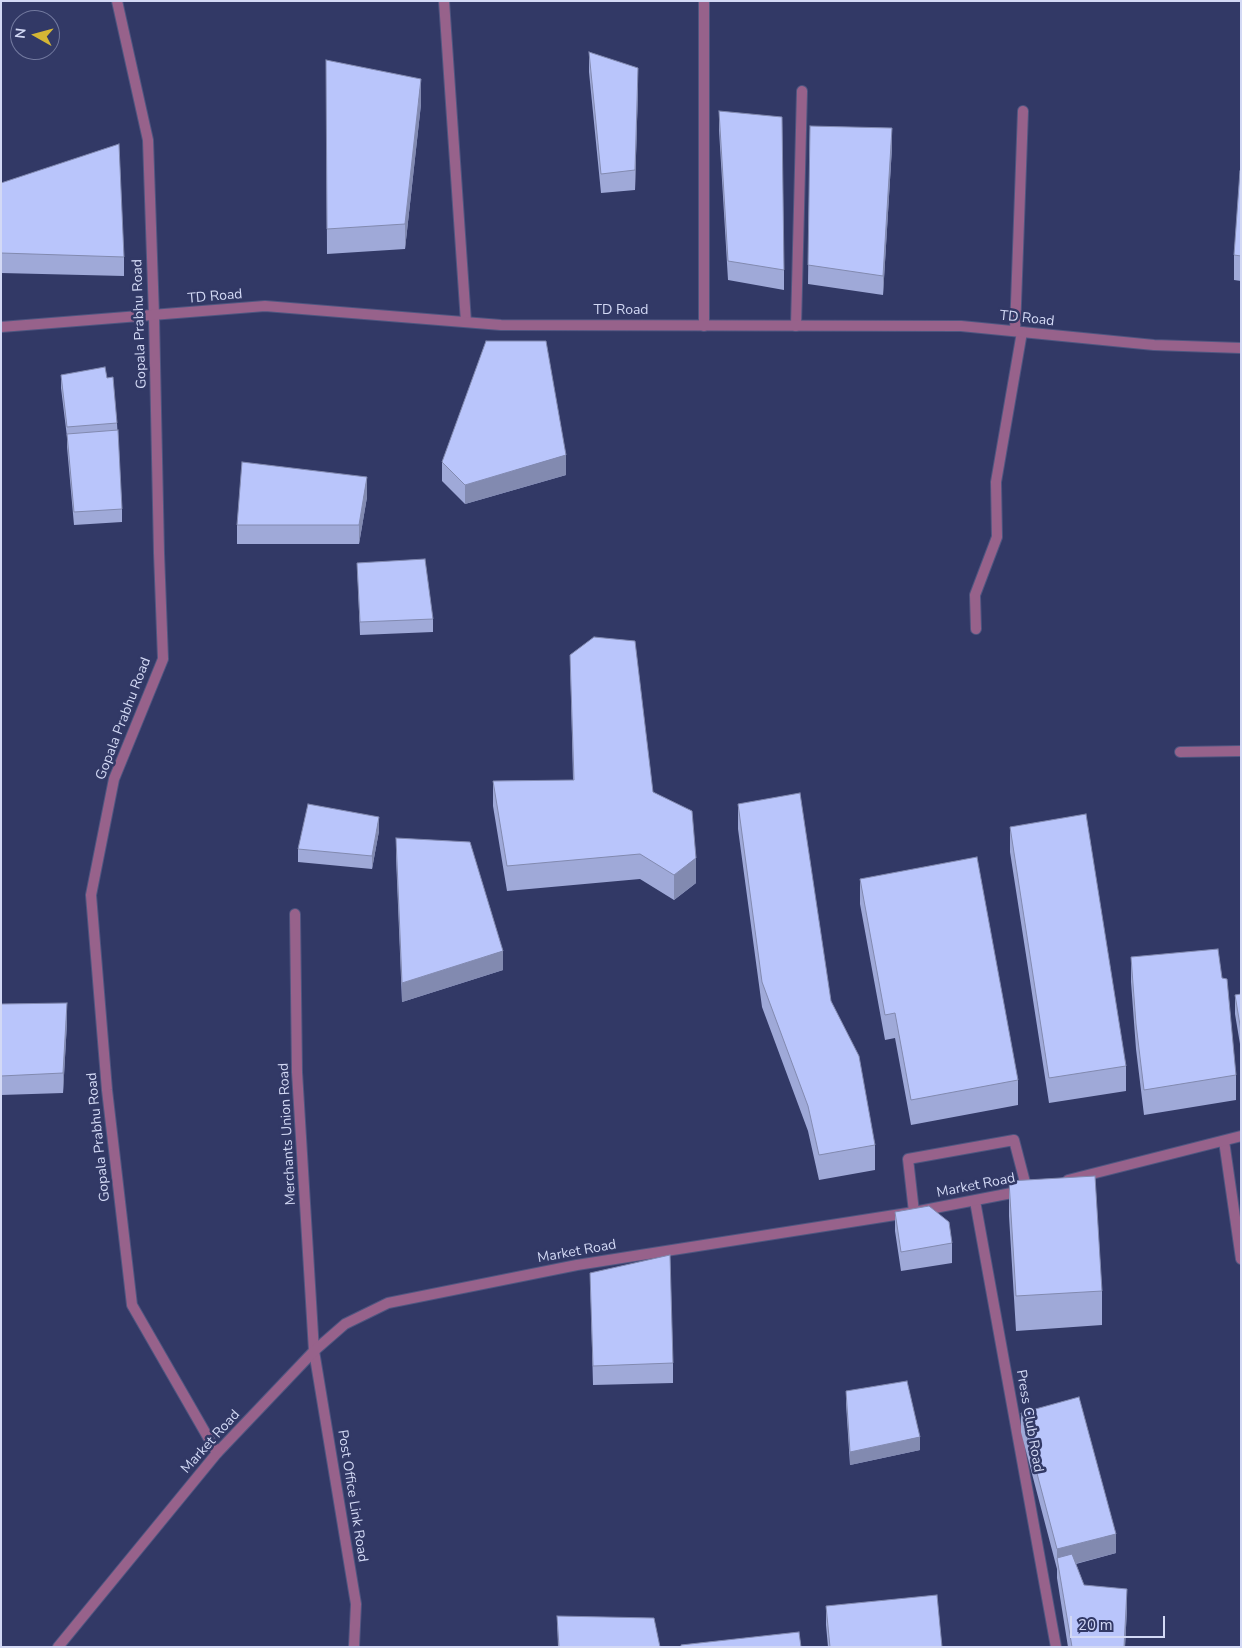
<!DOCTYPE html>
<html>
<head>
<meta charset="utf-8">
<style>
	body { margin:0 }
	#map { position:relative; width:1242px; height:1648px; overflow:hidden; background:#323966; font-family:"Nunito Sans",sans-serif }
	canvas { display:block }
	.frame { position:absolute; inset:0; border:2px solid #d3d9f5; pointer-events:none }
	.north { position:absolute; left:10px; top:10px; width:50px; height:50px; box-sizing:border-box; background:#323966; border:1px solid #72799f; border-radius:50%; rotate:277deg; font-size:14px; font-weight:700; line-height:20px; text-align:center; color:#d3d9f5 }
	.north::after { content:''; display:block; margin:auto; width:18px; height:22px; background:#d4b635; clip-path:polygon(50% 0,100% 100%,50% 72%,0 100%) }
	.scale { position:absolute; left:1070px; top:1616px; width:95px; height:22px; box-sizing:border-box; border:2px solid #d3d9f5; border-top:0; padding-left:6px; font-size:15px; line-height:18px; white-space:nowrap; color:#d3d9f5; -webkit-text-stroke:4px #323966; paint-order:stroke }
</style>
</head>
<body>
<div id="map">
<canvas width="1242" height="1648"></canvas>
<div class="frame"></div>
<div class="north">N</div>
<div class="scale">20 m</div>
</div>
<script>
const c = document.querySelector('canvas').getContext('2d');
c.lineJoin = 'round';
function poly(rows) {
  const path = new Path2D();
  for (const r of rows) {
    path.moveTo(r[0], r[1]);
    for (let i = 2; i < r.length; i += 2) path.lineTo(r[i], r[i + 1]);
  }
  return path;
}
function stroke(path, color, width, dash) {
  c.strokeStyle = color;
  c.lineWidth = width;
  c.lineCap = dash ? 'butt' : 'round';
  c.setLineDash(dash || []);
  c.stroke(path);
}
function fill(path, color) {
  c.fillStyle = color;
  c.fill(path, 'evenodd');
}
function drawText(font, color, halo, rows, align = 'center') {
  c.font = font + ' "Nunito Sans",sans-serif';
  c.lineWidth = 5;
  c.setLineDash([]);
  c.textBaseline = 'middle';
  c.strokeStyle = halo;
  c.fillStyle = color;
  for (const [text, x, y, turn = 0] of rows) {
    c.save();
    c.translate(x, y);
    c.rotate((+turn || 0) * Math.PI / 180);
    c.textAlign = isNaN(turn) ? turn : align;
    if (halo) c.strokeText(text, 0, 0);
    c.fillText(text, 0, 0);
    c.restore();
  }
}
const service = poly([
	[1015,331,1023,111],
	[1224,1141,1241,1259],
	[914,1212,908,1159,1014,1140,1027,1190]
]);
const minor = poly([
	[117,1,148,140,154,316,159,553,163,659,114,779,91,895,107,1090,132,1305,217,1453],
	[444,1,466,322],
	[704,1,704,326],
	[796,326,802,91],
	[976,629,975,595,997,537,996,482,1022,332],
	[1180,752,1241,751],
	[295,914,297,1072,314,1351,356,1604,354,1647],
	[975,1201,1056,1647]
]);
const tertiary = poly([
	[1,327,265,306,501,325,961,326,1154,345,1241,348],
	[1068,1180,1241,1136],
	[58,1647,217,1453,314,1351,345,1324,388,1303,577,1265,914,1212,1022,1191]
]);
const wall = poly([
	[589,52,638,88,635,190,601,193,589,72],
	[326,60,421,104,405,249,327,254],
	[719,111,784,270,784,290,728,280,719,130],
	[810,126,892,147,883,295,808,284],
	[1241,171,1241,281,1234,280,1234,255],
	[1,183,124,257,124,276,1,273],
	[61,375,107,378,117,423,122,509,122,522,74,525,67,447,67,437,61,388],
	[442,462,566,475,465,504,442,481],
	[367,497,359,544,237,544,237,525],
	[357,563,433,619,433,632,360,635],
	[570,655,653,792,696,883,674,900,640,879,507,891,493,806,493,781,573,780],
	[738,804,831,1001,875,1145,875,1170,819,1180,808,1131,762,1007,738,829],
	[1010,827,1126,1066,1126,1091,1049,1103,1010,852],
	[379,831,372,869,298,862,298,849],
	[396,838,503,970,402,1002,396,857],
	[860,879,1018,1080,1018,1105,911,1125,895,1038,885,1040,860,904],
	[1131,957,1222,978,1236,1075,1236,1100,1144,1115,1136,1049,1131,982],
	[1241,994,1241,1050,1235,1014,1235,995],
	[1,1004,67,1022,63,1093,1,1095],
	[1009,1181,1102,1291,1102,1325,1016,1331,1009,1216],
	[895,1212,952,1243,952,1263,901,1271,895,1231],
	[590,1273,673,1363,673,1383,593,1385],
	[846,1391,920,1450,850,1465,846,1404],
	[1021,1413,1116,1553,1076,1564,1084,1585,1127,1608,1125,1647,1068,1647,1057,1578,1057,1569,1021,1432],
	[826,1606,942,1647,828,1647,826,1625],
	[557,1616,660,1647,558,1647]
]);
const shadedWall = poly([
	[638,68,638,88,635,190,635,170],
	[421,79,421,104,405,249,405,224],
	[892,128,892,147,883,295,883,276],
	[566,455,566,475,465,504,465,485],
	[367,477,367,497,359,544,359,525],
	[379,817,379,831,372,869,372,856],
	[696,858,696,883,674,900,674,875],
	[503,951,503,970,402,1002,402,983],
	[67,1003,67,1022,63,1093,63,1073],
	[920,1437,920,1450,850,1465,850,1452],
	[1116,1534,1116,1553,1059,1568,1057,1558,1057,1549],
	[1127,1589,1127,1608,1125,1647,1124,1647]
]);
const building = poly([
	[589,52,638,68,635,170,601,174,589,52],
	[326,60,421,79,405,224,327,229,326,60],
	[719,111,782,117,784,270,728,261,719,111],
	[810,126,892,128,883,276,808,265,810,126],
	[119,144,124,257,1,253,1,183,119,144],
	[1240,171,1241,171,1241,256,1234,255,1240,171],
	[486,341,546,341,566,455,465,485,442,462,486,341],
	[105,367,107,378,113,377,117,423,67,427,61,375,105,367],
	[118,430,122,509,74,512,67,434,118,430],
	[242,462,367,477,359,525,237,525,242,462],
	[425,559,433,619,360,622,357,563,425,559],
	[594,637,635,641,653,792,692,811,696,858,674,875,640,854,507,866,493,781,574,780,570,655,594,637],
	[800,793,831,1001,859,1056,875,1145,819,1155,808,1106,762,982,738,804,800,793],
	[308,804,379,817,372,856,298,849,308,804],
	[1086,814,1126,1066,1049,1078,1010,827,1086,814],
	[396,838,470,842,503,951,402,983,396,838],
	[977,857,1018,1080,911,1100,895,1013,885,1015,860,879,977,857],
	[1218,949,1222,978,1227,979,1236,1075,1144,1090,1136,1024,1131,957,1218,949],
	[1241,994,1241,1031,1235,995,1241,994],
	[67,1003,63,1073,1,1076,1,1004,67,1003],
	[1095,1176,1102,1291,1016,1296,1009,1181,1095,1176],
	[929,1206,949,1222,952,1243,901,1252,895,1212,929,1206],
	[670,1255,673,1363,593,1366,590,1273,670,1255],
	[907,1381,920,1437,850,1452,846,1391,907,1381],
	[1079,1397,1116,1534,1057,1549,1021,1413,1079,1397],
	[1072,1554,1084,1585,1127,1589,1124,1647,1072,1647,1057,1558,1072,1554],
	[937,1595,942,1647,830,1647,826,1606,937,1595],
	[557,1616,654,1618,660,1647,559,1647,557,1616],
	[799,1632,801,1647,681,1647,681,1645,799,1632]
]);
const streetNames = [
	["TD Road",215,297,-5],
	["TD Road",621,311],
	["TD Road",1027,319,6],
	["Gopala Prabhu Road",140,324,-92],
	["Gopala Prabhu Road",124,719,-69],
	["Merchants Union Road",288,1134,-93],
	["Gopala Prabhu Road",99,1137,-96],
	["Market Road",976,1186,-11],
	["Market Road",577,1252,-10],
	["Press Club Road",1029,1421,80],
	["Market Road",211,1442,-48],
	["Post Office Link Road",352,1496,81]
];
stroke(service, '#4f5680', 12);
stroke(minor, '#4f5680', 12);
stroke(tertiary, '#4f5680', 12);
stroke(service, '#97628b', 10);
stroke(minor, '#97628b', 10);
stroke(tertiary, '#97628b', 10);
fill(wall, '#9fa9d8');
fill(shadedWall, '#828ab0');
fill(building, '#b9c5fb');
stroke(building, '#828ab0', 1);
drawText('14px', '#d3d9f5', '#323966', streetNames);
</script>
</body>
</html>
